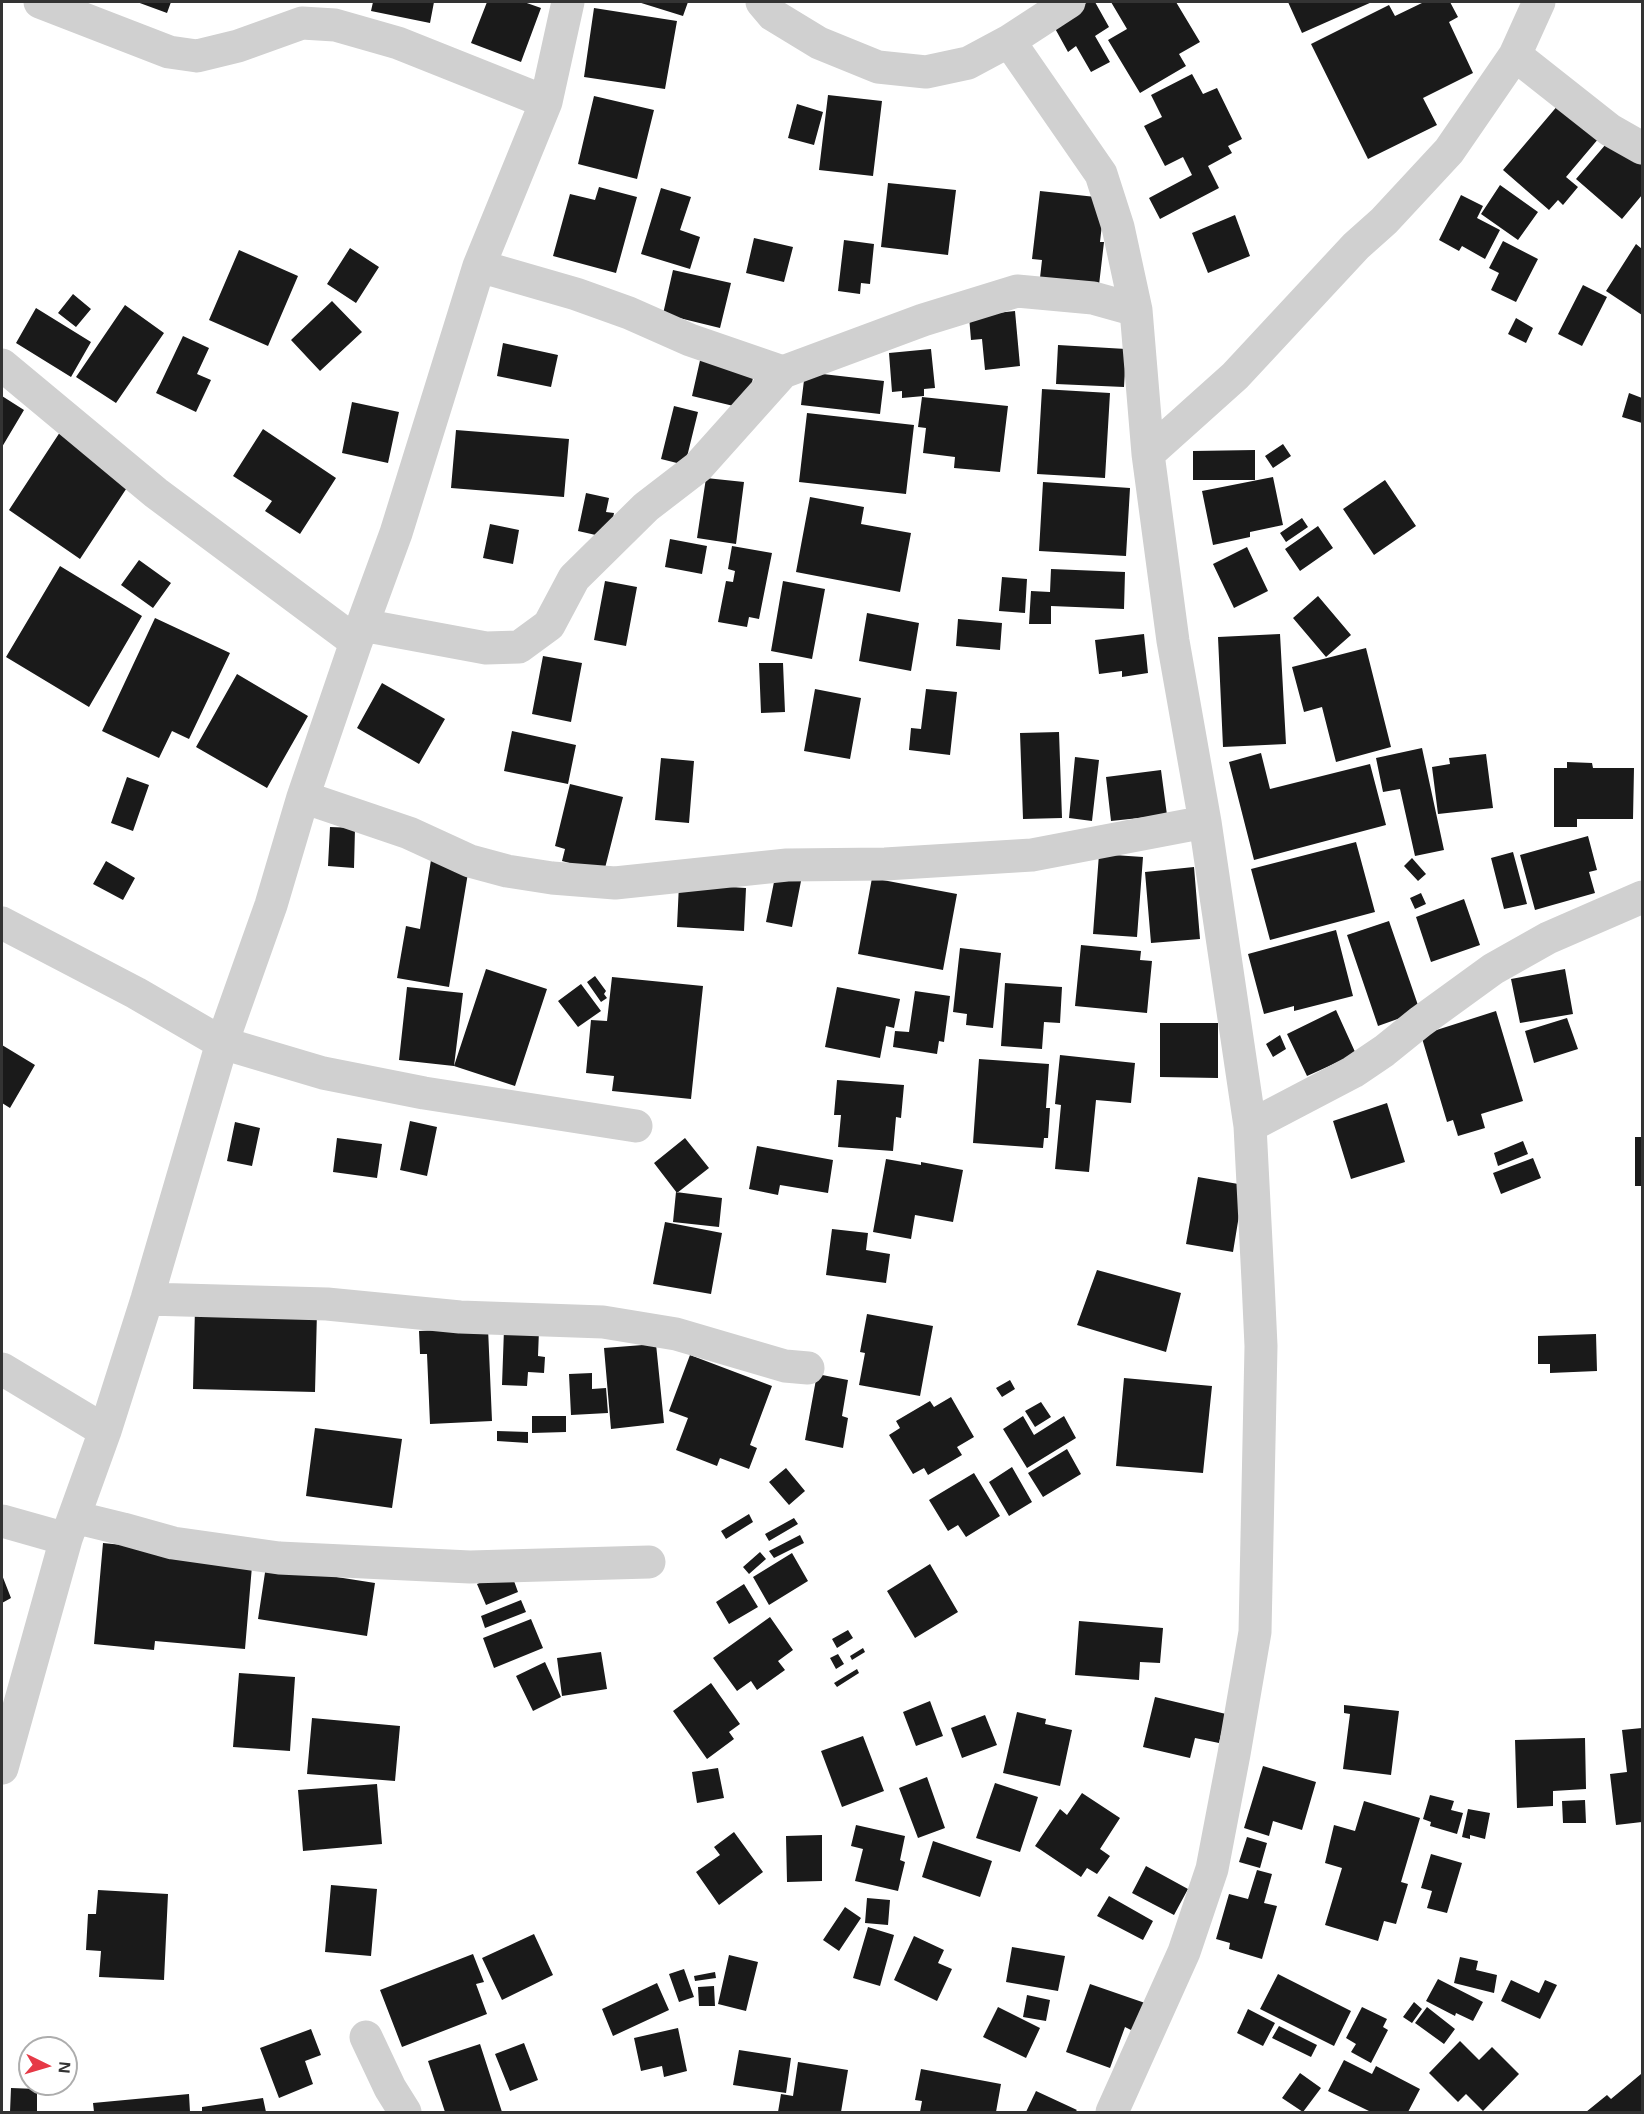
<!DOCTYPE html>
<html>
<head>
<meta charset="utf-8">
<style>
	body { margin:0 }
	#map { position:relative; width:1644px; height:2114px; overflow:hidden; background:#fff; font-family:Helvetica,sans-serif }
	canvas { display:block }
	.frame { position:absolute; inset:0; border:3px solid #333; pointer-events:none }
	.north { position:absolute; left:18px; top:2036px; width:60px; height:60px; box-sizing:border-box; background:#fff; border:2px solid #adadad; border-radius:50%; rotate:95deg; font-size:16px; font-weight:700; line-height:24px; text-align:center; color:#333 }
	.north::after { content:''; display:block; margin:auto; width:21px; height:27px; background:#e63946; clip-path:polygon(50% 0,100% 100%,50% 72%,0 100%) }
</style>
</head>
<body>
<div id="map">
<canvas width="1644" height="2114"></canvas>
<div class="frame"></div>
<div class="north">N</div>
</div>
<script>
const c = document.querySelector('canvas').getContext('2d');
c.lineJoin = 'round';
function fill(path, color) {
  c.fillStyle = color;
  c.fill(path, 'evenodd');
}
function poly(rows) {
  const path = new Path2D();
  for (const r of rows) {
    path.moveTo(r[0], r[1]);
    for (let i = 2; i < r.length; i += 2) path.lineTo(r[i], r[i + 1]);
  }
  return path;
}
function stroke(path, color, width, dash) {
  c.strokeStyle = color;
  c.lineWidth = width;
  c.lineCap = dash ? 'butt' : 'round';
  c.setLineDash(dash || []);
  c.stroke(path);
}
const building = poly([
	[137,2,171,2,167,13],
	[373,2,434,2,430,23,371,11],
	[487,2,524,2,541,8,521,62,471,43],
	[638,2,688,2,683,16],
	[1088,2,1095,2,1109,27,1095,36,1110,62,1091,72,1076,46,1068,52,1052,23],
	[1111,2,1176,2,1200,42,1179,54,1186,66,1140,93,1108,40,1127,29],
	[1288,2,1372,2,1302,33],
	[1424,2,1450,2,1458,17,1449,22,1473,73,1423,98,1437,125,1368,159,1311,44,1389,5,1395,16],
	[594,8,677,21,665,89,584,77],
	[1192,74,1203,94,1217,88,1242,139,1228,146,1232,153,1208,166,1219,188,1160,219,1149,198,1192,175,1183,157,1165,166,1144,126,1162,117,1151,95],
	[828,95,882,101,873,176,819,170],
	[594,96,654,110,637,179,578,164],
	[797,104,823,112,814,145,788,138],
	[1559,104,1599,138,1566,177,1578,187,1563,205,1558,200,1549,210,1503,170],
	[1612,137,1642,163,1642,195,1622,219,1576,179],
	[888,183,956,190,948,255,881,247],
	[1500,185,1538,212,1518,240,1481,214],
	[599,187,637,197,616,273,553,256,570,194,595,200],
	[661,188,691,197,680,230,700,237,690,269,641,254],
	[1040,191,1105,198,1100,242,1104,242,1099,285,1040,278,1042,260,1032,259],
	[1461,195,1483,206,1477,218,1500,230,1485,259,1462,246,1459,251,1439,240],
	[1235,215,1250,256,1208,273,1192,233],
	[754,238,793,247,784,282,746,273],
	[844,240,874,244,870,284,861,283,860,294,838,291],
	[1503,241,1538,259,1516,302,1491,290,1499,273,1489,268],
	[1636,244,1642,249,1642,315,1606,291],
	[350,248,379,267,356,303,327,284],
	[239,250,298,276,268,346,209,320],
	[673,270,731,283,720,328,663,314],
	[1583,285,1607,297,1582,346,1558,334],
	[73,294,91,309,76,327,58,313],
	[332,301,362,332,320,371,291,340],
	[125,305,164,333,116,403,76,377],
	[36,308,91,342,71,377,16,343],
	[1015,311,1020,366,985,370,982,339,971,340,969,316],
	[1516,318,1533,328,1526,343,1508,334],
	[183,336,209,348,197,374,211,380,196,412,156,393],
	[503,343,558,355,551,387,497,376],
	[1058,345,1126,349,1124,387,1056,384],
	[931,349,935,388,924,389,924,396,902,398,902,391,892,392,889,353],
	[701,356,755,369,746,409,692,396],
	[805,372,884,381,880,414,801,405],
	[1042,389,1110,393,1105,478,1037,474],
	[1629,393,1642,398,1642,423,1622,417],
	[2,396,24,410,2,447],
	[922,397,1008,406,1000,472,954,468,955,457,923,453,926,428,918,427],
	[352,402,399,412,388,463,342,453],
	[674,406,698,412,685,465,661,459],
	[807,413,914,425,906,494,799,482],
	[62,429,134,477,80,559,9,510],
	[263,429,336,478,300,534,265,511,272,501,233,476],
	[456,430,569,439,564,497,451,488],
	[1283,444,1291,456,1273,468,1265,456],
	[1255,450,1255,480,1193,480,1193,451],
	[1273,477,1283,525,1250,532,1250,537,1213,545,1202,491],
	[706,478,744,482,736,544,697,538],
	[1385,480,1416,526,1374,555,1343,509],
	[1043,482,1130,488,1126,556,1039,551],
	[586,493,609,498,606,512,614,513,609,538,578,531],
	[810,497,864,507,861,524,911,533,900,592,796,572],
	[1302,518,1308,527,1286,542,1280,533],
	[490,524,519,530,513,564,483,558],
	[1318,526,1333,548,1300,571,1285,549],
	[670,539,707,546,702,574,665,567],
	[732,546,772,553,759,619,749,617,747,627,718,622,726,581,733,582,735,571,728,569],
	[1247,547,1268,591,1234,608,1213,564],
	[139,560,171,583,153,608,121,585],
	[60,566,142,616,89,707,6,657],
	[1051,569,1125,572,1124,609,1051,606,1051,624,1029,624,1031,591,1050,592],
	[1002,577,1027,579,1025,613,999,611],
	[605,581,637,587,626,646,594,640],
	[783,581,825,589,812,659,771,651],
	[1318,596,1351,635,1326,657,1293,618],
	[867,613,919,623,911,671,859,661],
	[155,618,230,653,189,739,172,731,159,758,102,731],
	[958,619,1002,623,1000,650,956,646],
	[1144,634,1148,673,1122,677,1122,671,1099,674,1095,640],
	[1280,634,1286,744,1223,747,1218,637],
	[1366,648,1391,747,1336,762,1322,707,1304,712,1292,667],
	[543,656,582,663,571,722,532,714],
	[759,663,783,663,785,712,761,713],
	[237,674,308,716,267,788,196,747],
	[382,683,445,719,419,764,357,728],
	[815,689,861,698,850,759,804,751],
	[926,689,957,692,950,755,909,750,911,728,921,729],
	[512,731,576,745,568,784,504,771],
	[1059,732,1062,818,1023,819,1020,733],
	[1422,748,1444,850,1415,856,1400,789,1383,792,1376,758],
	[1261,753,1270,789,1370,764,1386,825,1254,860,1229,762],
	[1486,754,1493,808,1438,814,1432,767,1450,764,1449,758],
	[1075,757,1099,760,1092,821,1069,818],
	[661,758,694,761,689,823,655,820],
	[1567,762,1592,763,1593,768,1634,768,1633,819,1577,819,1577,827,1554,827,1554,768,1567,768],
	[1161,770,1167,815,1111,821,1106,777],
	[127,777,149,785,133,831,111,823],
	[570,784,623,797,604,872,562,861,565,849,555,846],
	[330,827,355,828,354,868,328,866],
	[1588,836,1597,870,1589,872,1595,893,1535,910,1520,855],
	[1356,842,1375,912,1270,940,1251,869],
	[1513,852,1527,904,1504,909,1491,858],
	[1099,854,1143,857,1137,937,1093,934],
	[1412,858,1426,874,1418,881,1404,866],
	[431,860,469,867,449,987,397,978,406,926,420,929],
	[106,861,135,878,123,900,93,884],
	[1194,867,1200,939,1151,943,1145,872],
	[776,872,802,876,792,927,766,922],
	[872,878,957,894,943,970,858,954],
	[679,884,746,888,744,931,677,927],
	[1421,893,1426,904,1415,909,1410,898],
	[1464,899,1480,945,1431,962,1416,917],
	[1389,921,1420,1011,1378,1026,1347,935],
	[1336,930,1353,996,1294,1011,1294,1006,1264,1014,1248,954],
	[1081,945,1141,951,1140,960,1152,961,1147,1013,1075,1006],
	[960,948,1001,953,993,1028,966,1025,967,1014,953,1012],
	[486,969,547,989,515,1086,454,1066,399,1060,407,987,463,993,454,1066],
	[1565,969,1573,1014,1520,1023,1511,979],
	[595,976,606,991,604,994,607,998,601,1002,587,982],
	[612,977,703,986,691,1099,612,1091,614,1076,586,1073,591,1020,607,1021],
	[1005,983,1062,987,1060,1023,1044,1022,1042,1049,1001,1046],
	[581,984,601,1011,578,1027,558,1001],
	[837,987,900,999,894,1028,886,1026,880,1058,825,1047],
	[915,991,950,996,944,1042,939,1041,937,1054,893,1047,895,1031,909,1032],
	[1336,1010,1356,1054,1307,1076,1287,1034],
	[1496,1011,1523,1101,1481,1114,1485,1128,1458,1136,1453,1120,1447,1122,1421,1035],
	[1567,1018,1578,1049,1534,1063,1525,1031],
	[1160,1023,1218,1023,1218,1078,1160,1077],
	[1280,1035,1286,1049,1273,1057,1266,1044],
	[2,1045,35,1065,10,1108,2,1103],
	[1060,1055,1135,1063,1131,1103,1096,1100,1089,1172,1055,1169,1061,1105,1055,1104],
	[979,1059,1049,1064,1046,1108,1050,1108,1048,1138,1044,1138,1043,1148,973,1143],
	[837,1080,904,1085,901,1118,896,1117,893,1151,838,1147,841,1115,834,1115],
	[1387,1103,1405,1162,1351,1179,1333,1121],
	[410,1121,437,1127,427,1176,400,1170],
	[235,1122,260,1128,252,1166,227,1161],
	[1635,1137,1642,1137,1642,1186,1635,1186],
	[337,1138,382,1144,377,1178,333,1172],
	[685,1138,709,1168,677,1193,654,1163],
	[1523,1141,1528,1154,1498,1166,1494,1153],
	[757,1146,833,1160,828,1193,780,1185,778,1195,749,1189],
	[1533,1158,1541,1178,1501,1194,1493,1173],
	[886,1159,921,1165,921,1162,963,1170,953,1222,915,1215,911,1239,873,1232],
	[1198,1177,1244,1185,1233,1252,1186,1244],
	[676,1192,722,1198,719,1227,673,1222],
	[665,1222,722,1233,711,1294,653,1284],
	[832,1229,868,1233,866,1250,890,1254,886,1283,826,1275],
	[1097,1270,1181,1293,1166,1352,1077,1325],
	[195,1308,317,1311,315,1392,193,1389],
	[867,1314,933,1326,920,1396,859,1385,865,1353,860,1352],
	[488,1328,492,1421,430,1424,427,1354,420,1354,419,1331],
	[504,1329,539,1330,538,1356,545,1357,544,1373,528,1372,527,1386,502,1385],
	[1596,1334,1597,1371,1550,1373,1550,1364,1538,1364,1538,1336],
	[656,1344,664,1423,611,1429,604,1348],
	[690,1355,772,1386,750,1445,757,1448,749,1469,720,1458,717,1466,676,1450,688,1418,669,1411],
	[592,1373,592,1389,606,1388,608,1413,571,1415,569,1374],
	[817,1374,848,1380,842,1416,848,1418,843,1448,805,1440],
	[1124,1378,1212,1386,1203,1473,1116,1466],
	[1010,1380,1015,1389,1002,1397,996,1388],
	[951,1397,974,1437,957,1447,962,1455,928,1475,924,1468,913,1474,889,1435,900,1428,896,1421,930,1401,934,1407],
	[1041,1402,1051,1417,1035,1427,1025,1411],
	[532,1416,566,1416,566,1432,532,1433],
	[1023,1416,1034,1435,1064,1416,1076,1438,1027,1468,1003,1429],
	[315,1428,402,1439,392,1508,306,1496],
	[497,1431,528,1432,528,1443,497,1441],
	[1067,1449,1081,1474,1043,1497,1028,1473],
	[1012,1467,1032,1502,1009,1516,989,1482],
	[786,1468,805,1491,789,1505,769,1482],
	[974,1473,1000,1516,966,1537,958,1525,948,1531,929,1500],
	[749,1514,753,1522,726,1539,721,1531],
	[794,1518,798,1524,769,1541,765,1534],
	[800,1535,804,1543,774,1558,769,1551],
	[103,1543,170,1550,252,1566,245,1649,155,1641,154,1650,94,1644],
	[760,1552,766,1559,749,1574,743,1567],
	[792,1553,808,1581,769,1605,753,1577],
	[930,1564,958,1612,915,1638,887,1591],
	[266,1566,375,1583,367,1636,258,1619],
	[510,1570,518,1592,486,1605,477,1584],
	[2,1575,11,1598,2,1603],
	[744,1584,758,1607,729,1624,716,1602],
	[521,1600,526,1612,485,1628,481,1616],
	[770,1617,793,1650,778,1661,785,1670,757,1690,751,1681,737,1691,713,1658],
	[531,1619,543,1648,494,1668,483,1638],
	[1079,1621,1163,1628,1160,1663,1140,1662,1139,1680,1075,1675],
	[848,1630,853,1638,837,1648,832,1639],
	[863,1648,865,1652,852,1660,850,1656],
	[601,1652,607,1689,562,1696,557,1658],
	[838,1654,844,1664,836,1669,830,1658],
	[545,1662,561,1697,533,1711,516,1676],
	[857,1669,859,1673,837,1687,834,1683],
	[239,1673,295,1677,290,1751,233,1747],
	[711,1683,740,1724,729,1732,734,1739,707,1759,673,1711],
	[1155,1697,1226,1714,1219,1743,1195,1738,1190,1758,1143,1747],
	[930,1701,943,1736,916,1746,903,1712],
	[1344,1705,1399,1711,1391,1775,1343,1769,1350,1714,1344,1713],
	[1017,1712,1046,1719,1045,1724,1072,1730,1060,1786,1003,1773],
	[985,1715,997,1745,962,1758,951,1728],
	[312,1718,400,1726,395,1781,307,1774],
	[1642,1728,1642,1822,1616,1825,1610,1774,1627,1772,1622,1730],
	[863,1736,884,1791,842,1807,821,1751],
	[1585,1738,1586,1789,1553,1791,1553,1806,1517,1808,1515,1740],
	[1263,1766,1316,1782,1302,1830,1273,1821,1269,1836,1244,1828],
	[718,1768,724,1798,697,1803,692,1772],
	[927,1777,945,1828,918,1838,899,1788],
	[995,1783,1038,1797,1020,1852,976,1838],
	[377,1784,382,1844,303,1851,298,1790],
	[1082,1793,1120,1818,1100,1849,1110,1856,1097,1874,1087,1868,1081,1877,1035,1846,1060,1809,1067,1815],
	[1430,1795,1454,1801,1451,1810,1463,1813,1457,1834,1430,1826,1431,1822,1423,1819],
	[1585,1800,1586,1823,1563,1823,1562,1801],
	[1364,1801,1420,1818,1401,1882,1408,1884,1396,1924,1384,1921,1378,1941,1325,1925,1342,1868,1325,1863,1334,1825,1355,1831],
	[1468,1809,1490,1813,1485,1839,1470,1835,1470,1839,1462,1837],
	[856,1825,905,1836,900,1860,905,1862,898,1891,855,1881,863,1849,851,1846],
	[734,1832,763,1872,719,1905,696,1872,720,1855,714,1847],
	[822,1835,822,1881,787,1882,786,1836],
	[1247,1837,1267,1843,1260,1868,1239,1862],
	[933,1841,992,1861,980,1897,922,1877],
	[1431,1854,1462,1863,1447,1913,1427,1908,1432,1891,1421,1888],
	[1146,1866,1188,1889,1174,1915,1132,1893],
	[1257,1870,1272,1874,1264,1903,1277,1906,1262,1959,1229,1949,1230,1943,1216,1939,1229,1894,1248,1899],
	[331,1885,377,1889,371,1956,325,1952],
	[98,1890,168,1894,164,1980,99,1977,101,1951,86,1950,88,1914,96,1914],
	[1109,1896,1153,1921,1143,1940,1097,1916],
	[867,1898,890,1900,888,1925,865,1923],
	[845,1907,861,1918,839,1951,823,1940],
	[868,1927,894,1935,880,1986,853,1978],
	[534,1934,553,1975,502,2000,482,1958],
	[914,1936,944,1950,938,1963,952,1969,937,2001,894,1980],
	[1012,1947,1065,1956,1058,1991,1006,1982],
	[473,1954,484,1982,476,1984,487,2014,402,2047,380,1990],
	[729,1955,758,1962,746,2011,718,2004],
	[1460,1957,1478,1961,1476,1970,1497,1975,1494,1993,1454,1983],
	[684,1969,694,1997,679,2002,669,1974],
	[715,1972,716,1978,695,1981,694,1976],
	[1278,1974,1351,2011,1334,2046,1260,2009],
	[1438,1979,1483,2002,1473,2021,1456,2013,1455,2016,1426,2001],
	[1511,1980,1539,1993,1545,1980,1557,1985,1540,2019,1501,2001],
	[657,1983,669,2010,613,2036,602,2009],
	[1090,1984,1145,2003,1135,2032,1125,2027,1110,2068,1066,2052],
	[714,1986,715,2006,699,2006,698,1987],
	[1027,1995,1050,2000,1046,2021,1023,2017],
	[1414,2002,1422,2009,1412,2023,1403,2017],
	[998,2007,1040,2028,1026,2058,983,2037],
	[1362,2007,1387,2019,1383,2027,1388,2030,1371,2063,1351,2052,1356,2044,1346,2038],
	[1427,2007,1455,2029,1444,2044,1415,2023],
	[1248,2009,1275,2023,1263,2046,1237,2033],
	[1279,2026,1317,2045,1311,2057,1272,2038],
	[678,2028,687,2071,664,2077,662,2066,641,2071,634,2038],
	[311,2029,321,2055,305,2061,313,2084,279,2098,260,2048],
	[1460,2041,1479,2060,1492,2047,1519,2074,1483,2111,1466,2094,1458,2102,1429,2073],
	[524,2043,538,2080,510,2091,495,2054],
	[480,2044,502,2112,445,2112,428,2061],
	[739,2050,791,2058,786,2093,733,2085],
	[1344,2060,1372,2074,1376,2066,1420,2089,1408,2112,1371,2112,1328,2091],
	[798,2062,848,2070,841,2112,778,2112,781,2094,793,2096],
	[921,2069,1001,2084,996,2112,920,2112,922,2101,915,2100],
	[1300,2073,1321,2088,1303,2112,1282,2098],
	[1641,2074,1642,2076,1642,2112,1586,2112,1607,2095,1611,2099],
	[11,2088,37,2089,37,2112,10,2112],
	[1036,2091,1077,2110,1075,2112,1026,2112],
	[189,2094,190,2112,94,2112,93,2103],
	[263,2098,266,2112,202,2112,202,2107]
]);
const street = poly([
	[40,2,169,52,197,56,238,46,302,23,335,25,398,43,546,102],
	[762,2,773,15,819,43,878,67,926,72,968,63,1009,41,1069,2],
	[1009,41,1101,174,1118,227,1136,310,1148,454,1173,641,1205,822,1250,1126,1258,1281,1261,1346,1255,1632,1234,1754,1212,1869,1184,1952,1112,2112],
	[1515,55,1610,130,1642,148],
	[479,266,576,294,629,313,690,340,783,372],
	[2,365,156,493,356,642],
	[1148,454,1235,376,1356,246,1384,221,1449,151,1515,55,1539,2],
	[362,625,486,648,519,647,549,625,574,578,646,507,698,467,783,372,923,320,1017,291,1093,298,1136,310],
	[303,797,409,833,470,861,507,871,552,878,615,883,787,865,885,864,1032,855,1205,822],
	[2,923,136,993,222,1043,323,1073,424,1093,636,1126],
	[1250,1126,1353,1072,1384,1051,1420,1022,1493,969,1548,938,1642,897],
	[147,1299,327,1304,460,1317,603,1322,676,1334,785,1366,808,1368],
	[2,1369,105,1431],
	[74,1517,123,1529,173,1543,279,1558,470,1567,649,1562],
	[2,1521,66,1539],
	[2,1768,66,1539,105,1431,147,1299,222,1043,271,905,303,797,356,642,396,533,479,266,546,102,568,2],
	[366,2037,390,2088,405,2112]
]);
fill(building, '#1a1a1a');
stroke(street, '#d0d0d0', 33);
</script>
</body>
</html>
